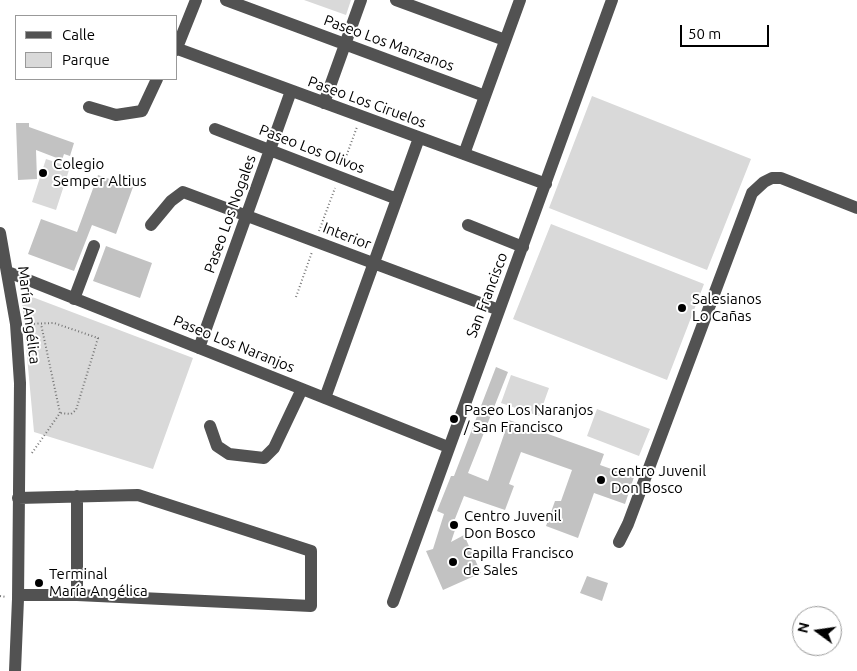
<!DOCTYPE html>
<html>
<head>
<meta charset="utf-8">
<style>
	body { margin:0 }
	#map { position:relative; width:857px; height:671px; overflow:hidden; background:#fff; font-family:Ubuntu,sans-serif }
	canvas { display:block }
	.legend { position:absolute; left:15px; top:15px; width:162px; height:65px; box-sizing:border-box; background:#fff; border:1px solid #999; margin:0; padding:6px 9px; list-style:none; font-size:15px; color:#000 }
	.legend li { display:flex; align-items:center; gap:10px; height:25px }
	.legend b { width:25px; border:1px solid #999 }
	.north { position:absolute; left:792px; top:606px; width:50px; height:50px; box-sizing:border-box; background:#fff; border:1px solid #999; border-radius:50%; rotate:284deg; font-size:14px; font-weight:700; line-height:20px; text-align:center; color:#000 }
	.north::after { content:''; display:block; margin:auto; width:18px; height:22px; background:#000; clip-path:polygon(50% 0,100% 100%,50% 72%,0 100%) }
	.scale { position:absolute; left:680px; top:25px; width:89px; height:22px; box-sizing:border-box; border:2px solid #000; border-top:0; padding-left:6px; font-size:15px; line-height:18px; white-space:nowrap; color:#000; -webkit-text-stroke:4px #fff; paint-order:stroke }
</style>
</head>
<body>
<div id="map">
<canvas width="857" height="671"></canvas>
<ul class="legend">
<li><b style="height:6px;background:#525252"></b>Calle</li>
<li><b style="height:14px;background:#d9d9d9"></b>Parque</li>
</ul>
<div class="north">N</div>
<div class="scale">50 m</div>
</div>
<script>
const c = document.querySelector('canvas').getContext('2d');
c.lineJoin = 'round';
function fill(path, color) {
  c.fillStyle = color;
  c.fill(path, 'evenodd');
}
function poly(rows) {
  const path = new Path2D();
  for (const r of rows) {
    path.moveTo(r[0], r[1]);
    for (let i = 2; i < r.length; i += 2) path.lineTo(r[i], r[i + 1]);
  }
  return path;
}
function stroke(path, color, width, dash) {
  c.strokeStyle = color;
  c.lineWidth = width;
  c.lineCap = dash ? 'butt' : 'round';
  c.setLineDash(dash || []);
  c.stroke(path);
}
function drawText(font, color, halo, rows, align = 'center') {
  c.font = font + ' Ubuntu,sans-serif';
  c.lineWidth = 4;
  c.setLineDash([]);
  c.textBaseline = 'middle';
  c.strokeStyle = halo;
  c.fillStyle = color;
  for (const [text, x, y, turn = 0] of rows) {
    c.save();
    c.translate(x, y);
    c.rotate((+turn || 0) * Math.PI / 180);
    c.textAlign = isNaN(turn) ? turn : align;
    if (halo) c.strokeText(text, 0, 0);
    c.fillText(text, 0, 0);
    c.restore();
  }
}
const green = poly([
	[304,0,351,0,346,15],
	[592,96,751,159,707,270,549,208],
	[46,159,70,167,56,210,32,202],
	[551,224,704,284,667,380,513,319],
	[27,295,193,358,153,469,34,432,22,302],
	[511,375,549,388,539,416,501,403],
	[597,409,650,429,639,456,587,436]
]);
const building = poly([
	[16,123,29,123,29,127,74,143,70,156,64,154,62,160,36,150,37,179,18,180],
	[98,175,133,187,116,234,92,225,74,271,28,254,41,219,77,232],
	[106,246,152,263,140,298,93,281],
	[496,367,508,372,468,473,488,481,509,420,604,454,600,465,634,477,625,504,594,493,578,538,546,526,555,501,561,501,572,470,521,452,509,484,514,486,505,510,464,496,451,529,455,530,451,542,464,535,481,573,443,590,426,551,433,549,444,514,437,511,451,476,454,476],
	[587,576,608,583,602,601,580,593]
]);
const path = poly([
	[343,165,357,127],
	[319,231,335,188],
	[296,297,312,252],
	[27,324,54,323,98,338,76,410,71,414,60,413],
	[32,453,60,413,41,324],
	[0,596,6,597]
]);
const minor = poly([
	[226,0,485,96],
	[396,0,505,40],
	[178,49,546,184],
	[176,50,196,0],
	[324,103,361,0],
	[89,107,116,115,142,111,157,79],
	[215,129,397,199],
	[464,154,520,0],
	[151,225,171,201,183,192,499,310],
	[468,225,523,247],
	[0,233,16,324,20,383,18,599,15,671],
	[8,272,448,447],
	[74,299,94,246],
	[199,348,291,91],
	[325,398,419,138],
	[210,426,217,446,229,454,264,458,274,448,302,389],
	[18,498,138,495,311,551,311,606,77,595,77,496],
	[619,542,628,524,752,193,764,182,772,178,781,178,857,208],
	[18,595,77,595],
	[393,602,612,0]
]);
const markers = [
	[43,173,5,"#000"],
	[682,308,5,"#000"],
	[454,419,5,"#000"],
	[601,480,5,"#000"],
	[454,525,5,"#000"],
	[453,562,5,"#000"],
	[39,583,5,"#000"]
];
const streetNames = [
	["Paseo Los Manzanos",389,43,20],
	["Paseo Los Ciruelos",367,102,20],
	["Paseo Los Olivos",312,149,21],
	["Paseo Los Nogales",230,214,-70],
	["Interior",347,236,21],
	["San Francisco",487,295,-69],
	["María Angélica",29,315,83],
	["Paseo Los Naranjos",234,344,22]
];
const poiNames = [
	["Colegio",53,164],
	["Semper Altius",53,181],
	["Salesianos",692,299],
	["Lo Cañas",692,316],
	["Paseo Los Naranjos",464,410],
	["/ San Francisco",464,427],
	["centro Juvenil",611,471],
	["Don Bosco",611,488],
	["Centro Juvenil",464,516],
	["Don Bosco",464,533],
	["Capilla Francisco",463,553],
	["de Sales",463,570],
	["Terminal",49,574],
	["María Angélica",49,591]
];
fill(green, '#d9d9d9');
fill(building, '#c2c2c2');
stroke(path, '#747474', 2, [1, 2.5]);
stroke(minor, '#525252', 12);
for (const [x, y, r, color] of markers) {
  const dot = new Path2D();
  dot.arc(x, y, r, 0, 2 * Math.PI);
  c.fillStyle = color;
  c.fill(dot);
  stroke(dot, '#fff', 2);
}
drawText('15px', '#000', '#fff', streetNames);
drawText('15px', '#000', '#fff', poiNames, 'left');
</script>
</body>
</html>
